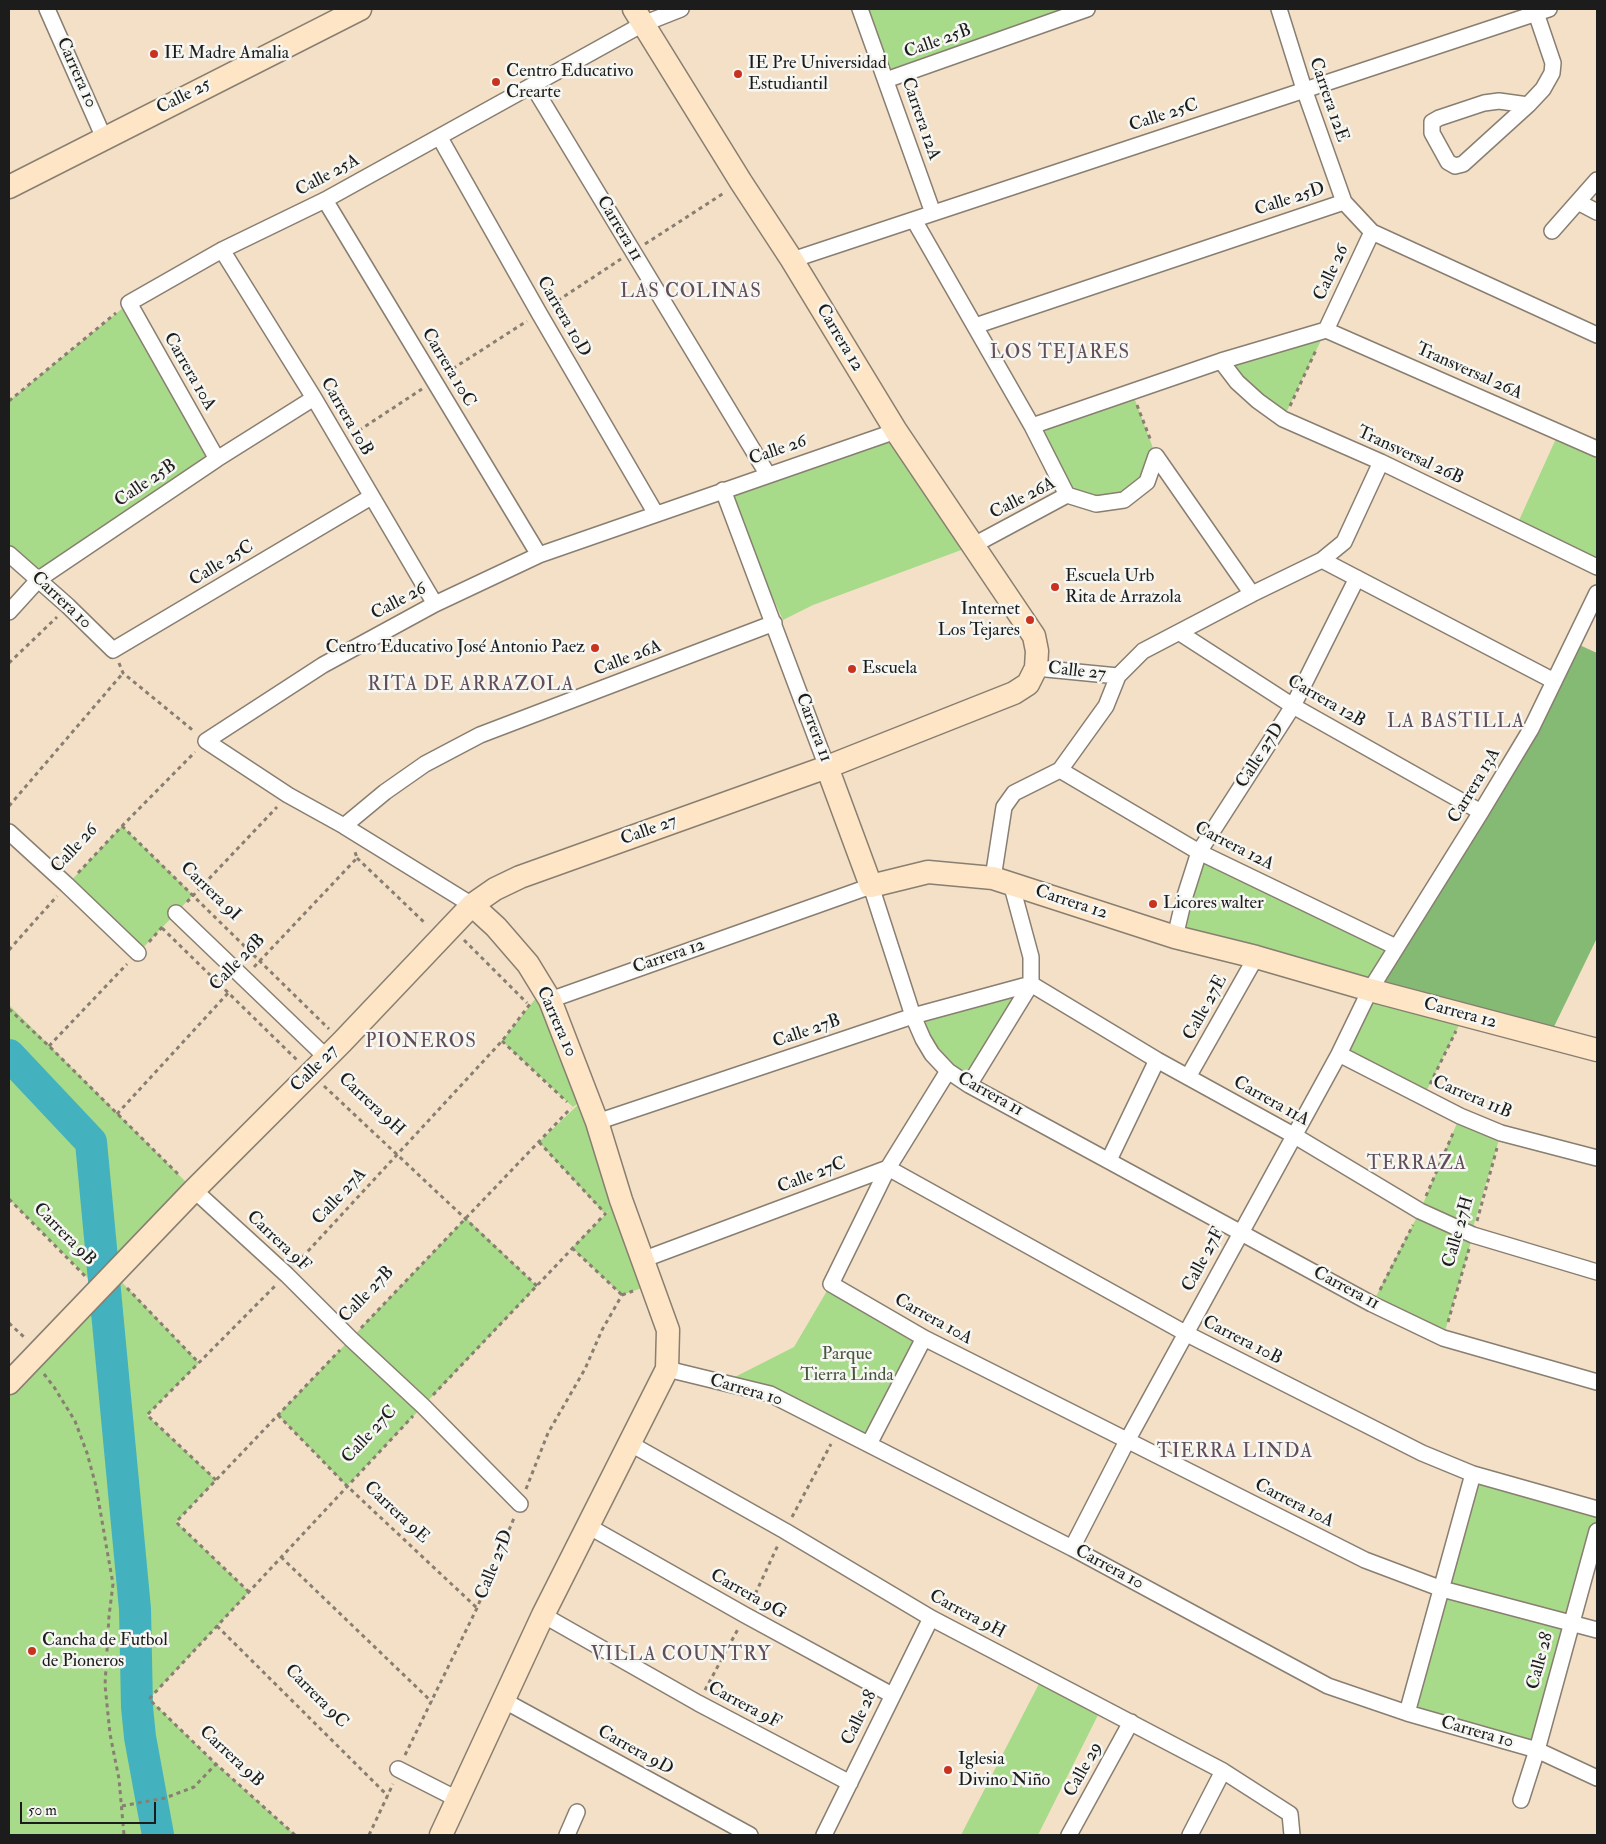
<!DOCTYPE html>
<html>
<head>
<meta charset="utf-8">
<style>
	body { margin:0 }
	#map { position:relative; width:1606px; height:1844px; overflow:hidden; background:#f4e0c6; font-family:"IM FELL Double Pica",serif }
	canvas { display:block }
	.frame { position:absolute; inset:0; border:10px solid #1c1c1c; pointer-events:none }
	.scale { position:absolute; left:20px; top:1802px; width:136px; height:22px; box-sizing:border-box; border:2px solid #1c1c1c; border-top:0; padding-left:6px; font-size:15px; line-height:18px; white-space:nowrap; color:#1c1c1c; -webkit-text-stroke:4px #f6f6f2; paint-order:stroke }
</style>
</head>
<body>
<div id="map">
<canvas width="1606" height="1844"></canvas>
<div class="frame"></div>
<div class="scale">50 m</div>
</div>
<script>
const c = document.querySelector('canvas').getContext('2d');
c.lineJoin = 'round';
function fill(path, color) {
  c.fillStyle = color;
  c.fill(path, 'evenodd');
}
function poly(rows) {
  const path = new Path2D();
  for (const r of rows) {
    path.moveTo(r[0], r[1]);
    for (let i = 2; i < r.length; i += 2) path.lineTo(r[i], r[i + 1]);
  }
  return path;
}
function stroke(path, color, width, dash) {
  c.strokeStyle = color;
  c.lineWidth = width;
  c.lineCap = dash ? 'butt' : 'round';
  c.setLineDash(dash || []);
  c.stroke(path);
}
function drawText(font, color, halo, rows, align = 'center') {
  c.font = font + ' "IM FELL Double Pica",serif';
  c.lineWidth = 5;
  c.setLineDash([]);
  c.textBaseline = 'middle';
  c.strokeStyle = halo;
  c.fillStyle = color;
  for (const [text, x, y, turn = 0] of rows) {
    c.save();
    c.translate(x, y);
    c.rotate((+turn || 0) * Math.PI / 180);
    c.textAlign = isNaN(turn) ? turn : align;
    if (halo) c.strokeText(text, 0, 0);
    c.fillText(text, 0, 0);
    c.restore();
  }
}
const green = poly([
	[860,9,1073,9,886,80],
	[129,303,217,459,39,579,9,554,9,401],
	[1326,330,1283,419,1221,361],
	[1132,392,1156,456,1124,500,1067,495,1032,426],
	[896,431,972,546,813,605,783,620,723,490],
	[1559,432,1597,449,1597,567,1516,527],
	[122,826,193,895,138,953,67,885],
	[1199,852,1396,947,1464,1015,1423,1098,1339,1054,1370,990,1175,937],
	[1031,984,969,1085,948,1071,917,1018],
	[543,989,653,1284,622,1295,572,1248,611,1209,605,1214,539,1142,582,1101,573,1107,502,1041],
	[9,1005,194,1190,114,1274,199,1363,147,1415,216,1480,176,1522,249,1592,149,1699,216,1764,295,1835,9,1835,9,1383,99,1289,9,1199],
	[1460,1116,1501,1133,1472,1231,1473,1235,1443,1338,1372,1304,1420,1211],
	[466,1218,537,1286,347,1486,278,1415],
	[831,1284,924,1338,869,1444,723,1383,794,1347],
	[1473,1474,1597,1509,1597,1531,1537,1750,1407,1713],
	[1043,1676,1102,1707,1038,1835,961,1835]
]);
const forest = poly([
	[1573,642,1597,653,1597,938,1549,1037,1370,990]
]);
const river = poly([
	[9,1055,91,1142,135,1609,137,1707,140,1737,158,1835]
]);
const path = poly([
	[645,244,724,193],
	[551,305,621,259],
	[446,373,527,321],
	[9,401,116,313],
	[1137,405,1151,441],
	[1290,406,1317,348],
	[352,435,422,389],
	[9,663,57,617],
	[119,663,123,673,195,732],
	[9,806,123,673],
	[122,826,329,1029],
	[357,858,426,924],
	[78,873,122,826,195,752],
	[187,902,277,807],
	[162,928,298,1061],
	[464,940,527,1003],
	[149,942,163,926],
	[9,950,57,896],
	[254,967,357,858,355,852],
	[9,1009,49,1046,180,1176],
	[502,1041,567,1102],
	[49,1046,127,964],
	[1430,1084,1456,1031],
	[324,1086,537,1286],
	[117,1114,229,992],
	[539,1142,603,1211],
	[1426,1196,1454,1131],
	[9,1199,86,1277],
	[1477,1221,1497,1148],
	[572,1248,622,1295],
	[297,1263,502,1041,530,1004],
	[127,1288,199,1363],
	[1380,1290,1413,1225],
	[622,1295,633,1291],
	[1448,1322,1469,1249],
	[9,1323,26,1339],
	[361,1328,571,1108],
	[44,1374,54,1387,75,1421,87,1453,96,1486,107,1550,113,1584,109,1616,105,1685,110,1734,119,1779,124,1835],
	[433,1395,606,1213],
	[278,1415,347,1486,477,1608],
	[216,1480,147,1415,275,1286],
	[526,1489,548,1433,585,1369,602,1330,622,1295],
	[792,1517,831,1444],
	[281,1557,432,1702],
	[249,1592,176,1522,340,1350],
	[752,1601,778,1545],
	[217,1626,388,1796],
	[705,1690,738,1629],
	[405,1755,477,1608,514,1518],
	[122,1806,165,1798,194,1787,216,1764],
	[295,1835,216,1764,149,1699,413,1416],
	[369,1835,393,1784]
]);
const street = poly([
	[47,9,104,138],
	[860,9,933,213],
	[1279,9,1304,89,1344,202,1372,232,1597,335],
	[886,80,1087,9],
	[533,86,768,475],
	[1528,105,1499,101,1484,103,1439,118,1432,122,1432,133,1448,162,1455,166,1463,164,1528,105,1543,89,1552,73,1553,63,1536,13],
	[440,138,539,313,656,514],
	[325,200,539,555],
	[1578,202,1597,212],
	[914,220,1032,426,1067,495],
	[1552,231,1597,180],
	[222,250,314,398,435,604],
	[792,260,1549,9],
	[975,326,1344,202],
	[1326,330,1597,449],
	[1326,330,1372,232],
	[1221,361,1237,382,1258,401,1283,419,1381,462,1597,567],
	[1032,426,1221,361,1326,330],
	[1156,456,1252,594],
	[217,459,129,303,222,250,325,200,643,24,681,9],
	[723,490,827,767],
	[972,546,1067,495,1096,504,1124,500,1147,482,1156,456],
	[9,554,68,606,113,650,371,497],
	[1322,560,1554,681],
	[9,612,39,579,217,459,314,398],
	[1180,633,1293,706,1481,812],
	[1036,668,1118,676],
	[1060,770,1199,852,1396,947],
	[344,826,385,792,425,764,480,735,774,623],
	[9,832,67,885,138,953],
	[993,878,1004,807,1014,793,1060,770,1106,706,1118,676,1143,651,1252,594,1322,560,1344,542,1381,462],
	[472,905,344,826,288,795,206,741,323,665,435,604,539,555,896,431],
	[176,913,326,1057],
	[1175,937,1184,899,1199,852,1293,706,1357,578],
	[1031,984,1157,1060,1295,1136,1420,1211,1473,1235,1597,1272],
	[550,1000,871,886,913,1016,923,1039,932,1054,948,1071,969,1085,1372,1304,1443,1338,1597,1382],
	[1339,1054,1460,1116,1501,1133,1597,1158],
	[1188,1077,1256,957],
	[969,1085,1031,984,1031,957,1011,883],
	[597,1122,913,1016,1031,984],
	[1109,1160,1157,1060],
	[194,1190,287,1275,351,1339,423,1406,520,1504],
	[642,1260,888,1168,948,1071],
	[667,1369,770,1394,1072,1548,1328,1686,1407,1713,1537,1750,1597,1778],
	[629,1443,785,1531,931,1618,1223,1771,1290,1814,1292,1835],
	[869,1444,924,1338],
	[1597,1509,1473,1474,1422,1453,1187,1334,888,1168,831,1284,924,1338,1365,1560,1442,1589,1597,1630],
	[588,1526,745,1615,892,1695],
	[1072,1548,1127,1441,1339,1054,1370,990,1481,812,1531,729,1597,593],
	[543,1615,698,1703,850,1783],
	[503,1700,750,1835],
	[1407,1713,1473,1474],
	[398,1769,457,1799],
	[1521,1800,1537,1750,1597,1531],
	[567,1835,577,1812],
	[824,1835,931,1618],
	[1069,1835,1131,1722],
	[1190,1835,1223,1771]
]);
const secondary = poly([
	[9,187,360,9],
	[827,767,871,886,928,872,993,878,1175,937,1256,957,1370,990,1597,1050],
	[9,1383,194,1190,342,1042,472,905,495,889,520,877,827,767,1014,693,1028,684,1036,668,1037,651,1034,636,896,431,792,260,741,182,634,9],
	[441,1835,543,1615,667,1369,668,1330,621,1200,597,1122,550,1000,528,964,496,927,472,905]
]);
const markers = [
	[154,54,5,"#c8321e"],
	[738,74,5,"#c8321e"],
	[496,82,5,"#c8321e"],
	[1055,587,5,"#c8321e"],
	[1030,620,5,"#c8321e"],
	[595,648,5,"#c8321e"],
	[852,669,5,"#c8321e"],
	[1153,904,5,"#c8321e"],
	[32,1651,5,"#c8321e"],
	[948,1770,5,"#c8321e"]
];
const streetNames = [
	["Calle 25B",938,42,-20],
	["Carrera 10",76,73,66],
	["Calle 25",184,97,-27],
	["Carrera 12E",1328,100,71],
	["Calle 25C",1164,116,-18],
	["Carrera 12A",920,119,71],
	["Calle 25A",328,176,-28],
	["Calle 25D",1290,200,-18],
	["Carrera 11",619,229,59],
	["Calle 26",1332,273,-65],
	["Carrera 10D",563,317,60],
	["Carrera 12",839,338,59],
	["Carrera 10C",448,368,59],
	["Carrera 10A",189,372,60],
	["Transversal 26A",1469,372,24],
	["Carrera 10B",346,417,60],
	["Calle 26",778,451,-19],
	["Transversal 26B",1410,456,25],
	["Calle 25B",146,484,-34],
	["Calle 26A",1023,499,-27],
	["Calle 25C",222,564,-31],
	["Carrera 10",61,601,43],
	["Calle 26",399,602,-28],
	["Calle 26A",628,659,-21],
	["Calle 27",1077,672,6],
	["Carrera 12B",1326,702,30],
	["Carrera 11",813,728,69],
	["Calle 27D",1261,756,-57],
	["Carrera 13A",1475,786,-59],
	["Calle 27",649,831,-20],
	["Carrera 12A",1234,847,27],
	["Calle 26",75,849,-47],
	["Carrera 9I",210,892,44],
	["Carrera 12",1071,903,18],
	["Carrera 12",669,957,-19],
	["Calle 26B",238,963,-46],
	["Calle 27E",1206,1008,-61],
	["Carrera 12",1460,1014,15],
	["Carrera 10",556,1022,66],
	["Calle 27B",807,1032,-19],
	["Calle 27",315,1069,-45],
	["Carrera 11",990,1095,29],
	["Carrera 11B",1472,1098,23],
	["Carrera 11A",1271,1102,29],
	["Carrera 9H",371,1105,43],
	["Calle 27C",812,1176,-21],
	["Calle 27A",340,1197,-47],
	["Calle 27H",1459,1232,-74],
	["Carrera 9B",64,1235,45],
	["Carrera 9F",278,1242,43],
	["Calle 27F",1204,1260,-62],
	["Carrera 11",1346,1289,28],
	["Calle 27B",367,1295,-46],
	["Carrera 10A",933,1320,29],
	["Carrera 10B",1242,1341,27],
	["Carrera 10",746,1391,16],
	["Calle 27C",370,1435,-47],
	["Carrera 10A",1294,1504,27],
	["Carrera 9E",396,1513,43],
	["Calle 27D",495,1565,-68],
	["Carrera 10",1109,1568,28],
	["Carrera 9G",748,1595,29],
	["Carrera 9H",967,1615,28],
	["Calle 28",1541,1661,-75],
	["Carrera 9C",316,1697,45],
	["Carrera 9F",744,1706,28],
	["Calle 28",860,1718,-64],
	["Carrera 10",1477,1733,16],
	["Carrera 9D",635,1751,29],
	["Carrera 9B",231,1757,43],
	["Calle 29",1084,1770,-61]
];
const poiNames = [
	["IE Madre Amalia",164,54],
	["IE Pre Universidad",748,64],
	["Estudiantil",748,85],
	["Centro Educativo",506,72],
	["Crearte",506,93],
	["Escuela Urb",1065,577],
	["Rita de Arrazola",1065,598],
	["Internet",1020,610,"right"],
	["Los Tejares",1020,631,"right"],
	["Centro Educativo José Antonio Paez",585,648,"right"],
	["Escuela",862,669],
	["Licores walter",1163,904],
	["Cancha de Futbol",42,1641],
	["de Pioneros",42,1662],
	["Iglesia",958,1760],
	["Divino Niño",958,1781]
];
const parkNames = [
	["Parque",847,1355],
	["Tierra Linda",847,1376]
];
const neighbourhoodNames = [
	["LAS COLINAS",691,293],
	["LOS TEJARES",1060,354],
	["RITA DE ARRAZOLA",471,686],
	["LA BASTILLA",1456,723],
	["PIONEROS",421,1043],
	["TERRAZA",1417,1165],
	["TIERRA LINDA",1235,1453],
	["VILLA COUNTRY",681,1656]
];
fill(green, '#a7da89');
fill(forest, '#85ba75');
stroke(river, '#43b2be', 32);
stroke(street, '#887e71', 18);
stroke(secondary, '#887e71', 25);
stroke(path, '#887e71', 3, [4, 4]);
stroke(street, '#fff', 15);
stroke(secondary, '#fde5c5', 22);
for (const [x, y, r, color] of markers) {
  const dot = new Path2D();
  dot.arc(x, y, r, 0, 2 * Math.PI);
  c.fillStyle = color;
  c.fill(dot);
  stroke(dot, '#f6f6f2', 2);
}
drawText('18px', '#1c1c1c', '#f6f6f2', streetNames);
drawText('18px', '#1c1c1c', '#f6f6f2', poiNames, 'left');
drawText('18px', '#46553d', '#f6f6f2', parkNames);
c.letterSpacing = '1px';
drawText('19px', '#624e59', '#f6f6f2', neighbourhoodNames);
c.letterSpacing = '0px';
</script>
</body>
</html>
